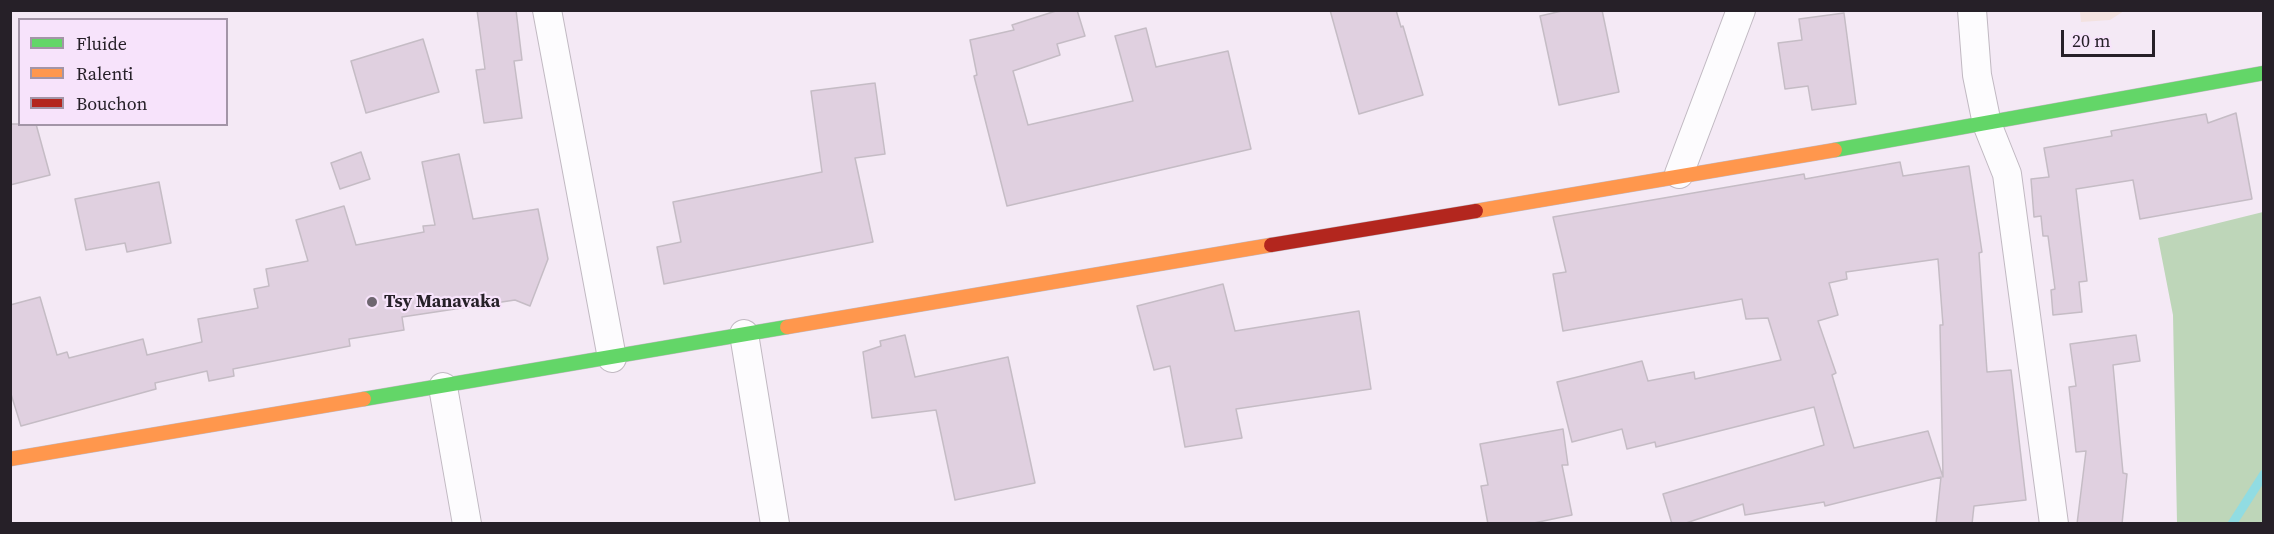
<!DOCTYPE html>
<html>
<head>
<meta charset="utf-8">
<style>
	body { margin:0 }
	#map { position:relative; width:2274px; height:534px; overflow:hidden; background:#f4e9f5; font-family:"Source Serif 4",serif }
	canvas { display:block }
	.frame { position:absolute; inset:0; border:12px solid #262028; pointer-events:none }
	.legend { position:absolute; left:18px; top:18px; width:210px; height:108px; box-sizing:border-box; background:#f7e3fb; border:2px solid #a395a7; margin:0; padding:8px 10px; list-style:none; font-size:18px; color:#262028 }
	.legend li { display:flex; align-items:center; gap:12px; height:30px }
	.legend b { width:30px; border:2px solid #a395a7 }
	.scale { position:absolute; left:2061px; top:30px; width:94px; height:27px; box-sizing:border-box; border:3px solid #262028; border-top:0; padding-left:8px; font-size:18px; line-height:21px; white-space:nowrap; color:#262028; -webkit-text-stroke:4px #f7e3fb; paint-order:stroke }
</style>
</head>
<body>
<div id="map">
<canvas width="2274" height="534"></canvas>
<div class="frame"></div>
<ul class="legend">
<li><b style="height:8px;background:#63d668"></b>Fluide</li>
<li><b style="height:8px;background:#ff974d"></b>Ralenti</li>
<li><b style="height:8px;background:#b3261e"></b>Bouchon</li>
</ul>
<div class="scale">20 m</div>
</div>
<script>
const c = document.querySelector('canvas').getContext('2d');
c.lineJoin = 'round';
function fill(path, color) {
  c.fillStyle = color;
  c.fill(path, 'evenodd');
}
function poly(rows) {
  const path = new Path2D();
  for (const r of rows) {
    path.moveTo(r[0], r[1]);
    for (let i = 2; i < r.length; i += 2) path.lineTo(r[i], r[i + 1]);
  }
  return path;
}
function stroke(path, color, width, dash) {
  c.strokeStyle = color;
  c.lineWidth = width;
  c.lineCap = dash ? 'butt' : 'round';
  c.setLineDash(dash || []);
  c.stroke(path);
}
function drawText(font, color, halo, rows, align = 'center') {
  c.font = font + ' "Source Serif 4",serif';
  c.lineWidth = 4.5;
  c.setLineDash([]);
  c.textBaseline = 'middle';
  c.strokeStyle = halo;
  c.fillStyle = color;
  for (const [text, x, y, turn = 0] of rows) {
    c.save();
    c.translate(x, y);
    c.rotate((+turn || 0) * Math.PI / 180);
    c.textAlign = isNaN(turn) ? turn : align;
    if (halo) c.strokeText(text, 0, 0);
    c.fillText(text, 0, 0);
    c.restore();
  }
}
const education = poly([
	[2080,11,2080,10,2124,11,2110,20,2081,22]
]);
const forest = poly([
	[2263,212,2263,523,2177,523,2173,315,2158,238]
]);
const stream = poly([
	[2232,524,2264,474]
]);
const building = poly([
	[477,10,516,10,522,60,514,61,522,118,484,123,476,70,485,69,477,10],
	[1059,10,1077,10,1085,36,1057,44,1060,55,1013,71,1028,125,1133,101,1115,36,1146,28,1156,67,1228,51,1251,149,1007,206,974,76,977,75,970,40,1014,30,1012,25,1059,10],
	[1330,10,1396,10,1401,27,1403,26,1423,95,1359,114,1330,10],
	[1566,10,1602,10,1619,92,1559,105,1540,16,1566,10],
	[1844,13,1856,104,1812,110,1808,86,1785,89,1778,43,1802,40,1799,19,1844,13],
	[423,39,439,92,366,113,351,61,423,39],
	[875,83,885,154,855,158,873,242,664,284,657,247,681,242,673,202,822,172,811,91,875,83],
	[2236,113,2252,199,2140,219,2133,180,2076,189,2087,281,2079,282,2082,312,2053,315,2051,290,2055,289,2048,236,2043,236,2041,216,2034,217,2031,179,2049,177,2044,148,2112,136,2111,131,2206,114,2208,123,2236,113],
	[10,124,36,124,50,175,10,185,10,124],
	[361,152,370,179,340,189,331,163,361,152],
	[459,154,473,219,538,209,548,259,530,306,515,300,402,317,404,330,349,339,350,346,233,369,234,376,209,381,207,371,155,383,156,389,21,426,10,391,10,305,40,297,57,355,67,352,69,358,143,339,147,355,202,342,198,319,258,308,254,289,269,286,266,269,308,261,296,220,344,206,356,245,424,232,423,226,435,225,422,162,459,154],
	[1900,162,1903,176,1969,166,1982,252,1979,253,1987,372,2011,370,2026,500,1974,506,1972,524,1936,524,1941,477,1825,506,1824,502,1745,515,1743,504,1683,524,1672,524,1663,494,1824,445,1814,407,1656,447,1655,442,1627,449,1622,429,1572,442,1557,382,1642,361,1648,381,1694,372,1695,379,1781,360,1768,318,1746,319,1742,299,1563,331,1553,274,1566,272,1553,217,1804,174,1805,179,1900,162],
	[1938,259,1943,325,1940,325,1943,477,1928,431,1854,448,1832,375,1836,373,1818,321,1838,315,1829,283,1847,279,1846,272,1938,259],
	[159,182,171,243,127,252,125,243,86,250,75,199,159,182],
	[1223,284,1235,331,1359,311,1371,389,1236,409,1242,438,1185,447,1170,366,1154,370,1137,306,1223,284],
	[905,335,915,377,1008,357,1035,483,955,500,936,410,872,418,863,352,881,346,880,341,905,335],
	[2136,335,2140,361,2113,365,2123,473,2127,474,2122,524,2077,524,2086,451,2076,452,2069,387,2076,386,2070,344,2136,335],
	[1563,429,1568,465,1562,465,1572,515,1529,524,1488,524,1481,486,1488,485,1480,444,1563,429]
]);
const street = poly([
	[547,10,612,358],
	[1972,10,1977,75,1987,124,2007,174,2054,524],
	[1679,174,1741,10],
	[744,334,775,524],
	[443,387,467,524]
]);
const fast = poly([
	[1835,150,2264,73],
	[364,399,787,327]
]);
const slow = poly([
	[1476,211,1835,150],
	[787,327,1271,245],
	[10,459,364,399]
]);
const jam = poly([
	[1271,245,1476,211]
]);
const markers = [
	[372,302,6,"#6e6670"]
];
const poiNames = [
	["Tsy Manavaka",384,302]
];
fill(education, '#f3e2e0');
fill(forest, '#bed6b9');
stroke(stream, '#91dce2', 9);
fill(building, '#e0d0e0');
stroke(building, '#c5bcc5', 1.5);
stroke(street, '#c1b9c2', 30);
stroke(fast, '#c1b9c2', 15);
stroke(slow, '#c1b9c2', 15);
stroke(jam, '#c1b9c2', 15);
stroke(street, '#fdfcfe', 28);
stroke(fast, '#63d668', 14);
stroke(slow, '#ff974d', 14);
stroke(jam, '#b3261e', 14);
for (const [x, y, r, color] of markers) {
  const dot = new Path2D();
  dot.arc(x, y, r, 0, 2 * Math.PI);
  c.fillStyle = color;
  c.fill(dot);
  stroke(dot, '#f7e3fb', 2);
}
drawText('bold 18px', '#262028', '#f7e3fb', poiNames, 'left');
</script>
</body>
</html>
